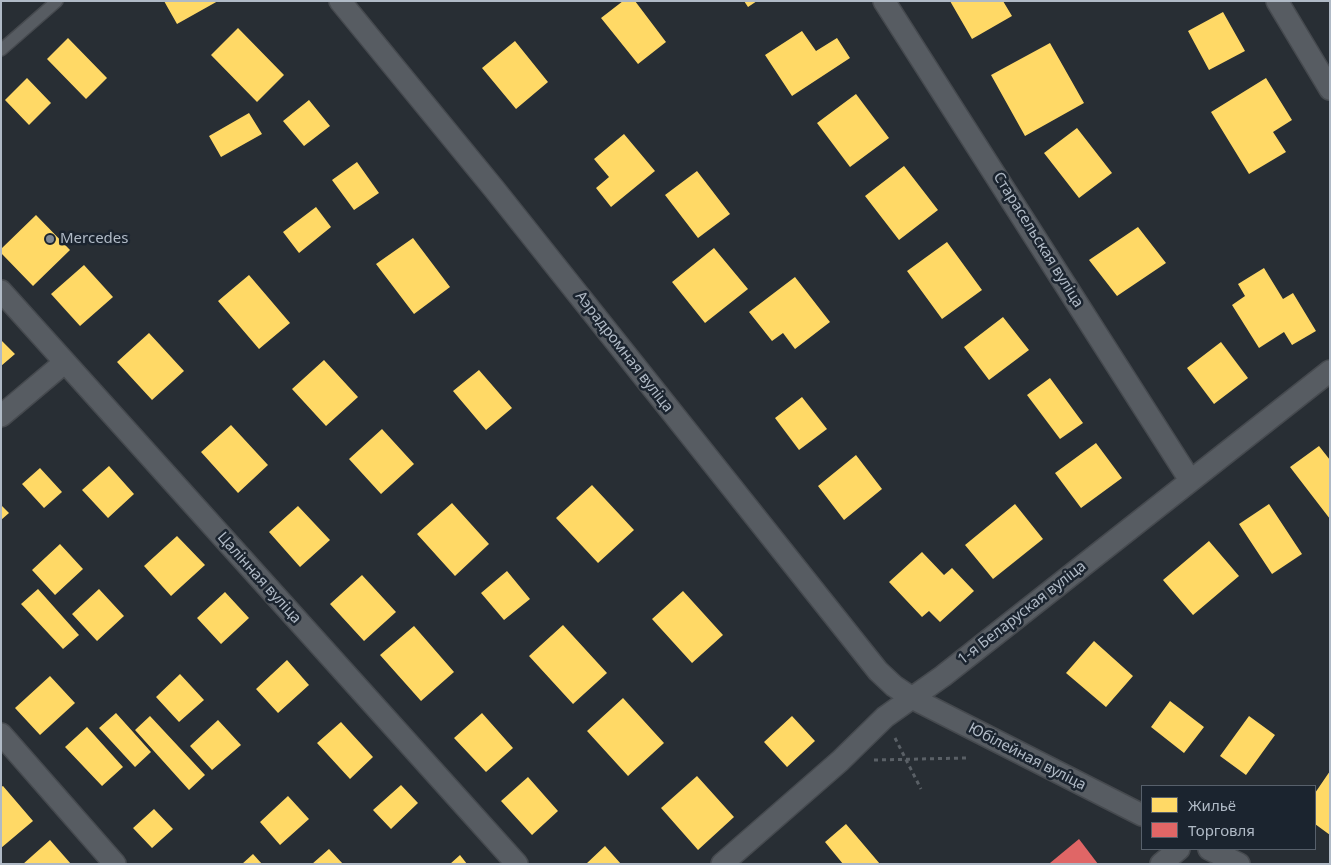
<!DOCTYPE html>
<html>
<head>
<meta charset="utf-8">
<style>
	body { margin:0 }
	#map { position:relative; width:1331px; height:865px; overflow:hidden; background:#282e34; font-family:"Noto Sans",sans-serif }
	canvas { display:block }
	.frame { position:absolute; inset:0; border:2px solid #b0bac6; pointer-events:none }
	.legend { position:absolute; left:1141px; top:785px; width:175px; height:65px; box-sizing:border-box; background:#1b242f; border:1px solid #57606b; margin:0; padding:6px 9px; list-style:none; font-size:15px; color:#b0bac6 }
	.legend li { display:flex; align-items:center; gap:10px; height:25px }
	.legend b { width:25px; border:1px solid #57606b }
</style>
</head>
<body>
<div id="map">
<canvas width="1331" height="865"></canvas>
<div class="frame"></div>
<ul class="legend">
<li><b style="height:14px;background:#ffd966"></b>Жильё</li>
<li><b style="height:14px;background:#e06666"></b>Торговля</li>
</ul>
</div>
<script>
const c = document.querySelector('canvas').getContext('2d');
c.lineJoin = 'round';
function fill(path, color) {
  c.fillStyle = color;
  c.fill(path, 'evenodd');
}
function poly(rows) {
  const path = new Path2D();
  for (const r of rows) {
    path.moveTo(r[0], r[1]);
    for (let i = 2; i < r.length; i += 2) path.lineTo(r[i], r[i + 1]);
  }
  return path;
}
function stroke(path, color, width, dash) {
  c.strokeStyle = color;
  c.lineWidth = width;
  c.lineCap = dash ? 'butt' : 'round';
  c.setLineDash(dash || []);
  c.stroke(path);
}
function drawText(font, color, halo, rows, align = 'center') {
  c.font = font + ' "Noto Sans",sans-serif';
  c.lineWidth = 5;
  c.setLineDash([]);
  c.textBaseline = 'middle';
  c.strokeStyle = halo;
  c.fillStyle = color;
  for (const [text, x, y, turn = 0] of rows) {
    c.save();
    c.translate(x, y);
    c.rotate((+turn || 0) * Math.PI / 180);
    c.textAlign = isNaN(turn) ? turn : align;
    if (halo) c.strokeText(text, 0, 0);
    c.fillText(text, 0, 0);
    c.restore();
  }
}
const homes = poly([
	[164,1,218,1,177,24],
	[623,1,635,1,666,42,638,64,601,18],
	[744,1,757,1,748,7],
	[950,1,1003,1,1012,16,972,39],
	[1223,12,1245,51,1209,70,1188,31],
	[238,28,284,75,257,102,211,55],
	[802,31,816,51,837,38,850,58,792,96,765,55],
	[68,38,107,78,86,99,47,59],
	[515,41,548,82,516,109,482,68],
	[1050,43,1084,103,1025,136,991,75],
	[27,78,51,103,29,125,5,100],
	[1266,78,1292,120,1273,132,1286,152,1249,174,1211,112],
	[856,94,889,138,850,167,817,123],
	[309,100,330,126,304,146,283,121],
	[249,113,262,134,221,157,209,136],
	[1077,128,1112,173,1079,198,1044,153],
	[624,134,655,171,611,207,596,188,609,177,594,159],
	[357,162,379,193,354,210,332,180],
	[904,166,938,210,899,240,865,196],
	[697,171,730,214,698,238,665,195],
	[316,207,331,227,299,253,283,232],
	[36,215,70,250,33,286,1,253,1,249],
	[1138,227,1166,263,1117,296,1089,260],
	[413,238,450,287,414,314,376,264],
	[947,242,982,290,942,319,907,271],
	[714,248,748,289,705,323,672,282],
	[84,265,113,297,80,326,51,294],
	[1264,268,1283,299,1293,293,1316,331,1292,345,1284,332,1259,348,1232,305,1245,296,1238,284],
	[249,275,290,323,259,349,218,301],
	[795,277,830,322,795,349,783,333,772,341,749,312],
	[1003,317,1029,350,989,380,964,347],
	[149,333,184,371,152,400,117,362],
	[1,340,15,354,1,366],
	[1221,342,1248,378,1214,404,1187,368],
	[324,360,358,397,326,426,292,389],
	[479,370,512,408,486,430,453,391],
	[1050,378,1083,423,1060,439,1027,395],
	[802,397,827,429,799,450,775,418],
	[231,425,268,465,238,493,201,452],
	[382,429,414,464,381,494,349,459],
	[1096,443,1122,478,1081,508,1055,473],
	[1319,446,1330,460,1330,519,1290,467],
	[856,455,882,489,844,520,818,486],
	[109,466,134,494,108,518,82,490],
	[40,468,62,492,44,508,22,484],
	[592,485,634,530,598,563,556,518],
	[452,503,489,544,455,576,417,534],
	[1015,504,1043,539,993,579,965,545],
	[1269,504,1302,554,1272,574,1239,524],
	[1,505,9,513,1,520],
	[298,506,330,540,300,567,269,532],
	[177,536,205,565,171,596,144,566],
	[1209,541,1239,576,1193,615,1163,580],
	[60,544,83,569,55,595,32,570],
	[922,552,944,575,952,568,974,591,940,622,929,611,922,617,889,582],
	[507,571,530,599,504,620,481,593],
	[362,575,396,612,364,641,330,604],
	[38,589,79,635,63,649,21,604],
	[99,589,124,616,97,641,72,614],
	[683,591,723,635,692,663,652,619],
	[225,592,249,618,221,644,197,618],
	[563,625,607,673,573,704,529,656],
	[414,626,454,672,421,701,380,655],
	[1094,641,1133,676,1106,707,1066,673],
	[287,660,309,685,278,713,256,689],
	[180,674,204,700,179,722,156,697],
	[50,676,75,703,40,735,15,708],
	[623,698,664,743,628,776,587,731],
	[1170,701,1204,727,1184,753,1151,727],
	[116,713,151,752,135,767,99,728],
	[482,713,513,748,486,772,454,738],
	[150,716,205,775,189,790,135,730],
	[792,716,815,741,787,767,764,742],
	[1249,716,1275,735,1246,775,1220,756],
	[218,720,241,745,212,770,190,746],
	[341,722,373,757,350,779,317,743],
	[87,727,123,767,102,786,65,747],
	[1330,771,1330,835,1315,824,1315,793],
	[697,776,734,817,698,850,661,808],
	[528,777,558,811,532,835,501,801],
	[401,785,418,803,391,829,373,810],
	[3,786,33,821,1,848,1,787],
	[288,796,309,819,280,845,260,822],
	[154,809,173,829,152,848,133,828],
	[846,824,880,864,843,864,825,842],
	[50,840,71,864,23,864],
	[605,846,621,864,586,864],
	[329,849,343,864,312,864],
	[253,854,262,864,242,864],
	[460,855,467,864,450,864]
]);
const shops = poly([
	[1079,839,1098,864,1051,864,1050,863]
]);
const path = poly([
	[895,738,921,789],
	[874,760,966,758]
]);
const service = poly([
	[1,50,57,1]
]);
const minor = poly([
	[340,1,495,190,878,671,894,686,912,698,1142,815],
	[884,1,1190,480],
	[1277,1,1330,89],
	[1,291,517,864],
	[1,416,64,363],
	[1,734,115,864],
	[1209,849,1239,864],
	[722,864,840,761,885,717,943,676,1330,371],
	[1161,864,1179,849]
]);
const markers = [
	[50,239,5,"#808993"]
];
const poiNames = [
	["Mercedes",60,239]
];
const streetNames = [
	["Старасельская вуліца",1038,240,58],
	["Аэрадромная вуліца",624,352,52],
	["Цалінная вуліца",259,578,48],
	["1-я Беларуская вуліца",1022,613,-38],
	["Юбілейная вуліца",1027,757,27]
];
fill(homes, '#ffd966');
fill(shops, '#e06666');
stroke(service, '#464a4f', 14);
stroke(minor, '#464a4f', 24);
stroke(path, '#5a6066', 3, [4, 4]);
stroke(service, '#575c62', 11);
stroke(minor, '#575c62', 21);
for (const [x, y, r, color] of markers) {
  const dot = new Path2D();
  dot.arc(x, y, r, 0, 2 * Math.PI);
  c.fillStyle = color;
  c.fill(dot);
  stroke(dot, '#1b242f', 2);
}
drawText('15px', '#b0bac6', '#1b242f', poiNames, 'left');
drawText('15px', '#b0bac6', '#1b242f', streetNames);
</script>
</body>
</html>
